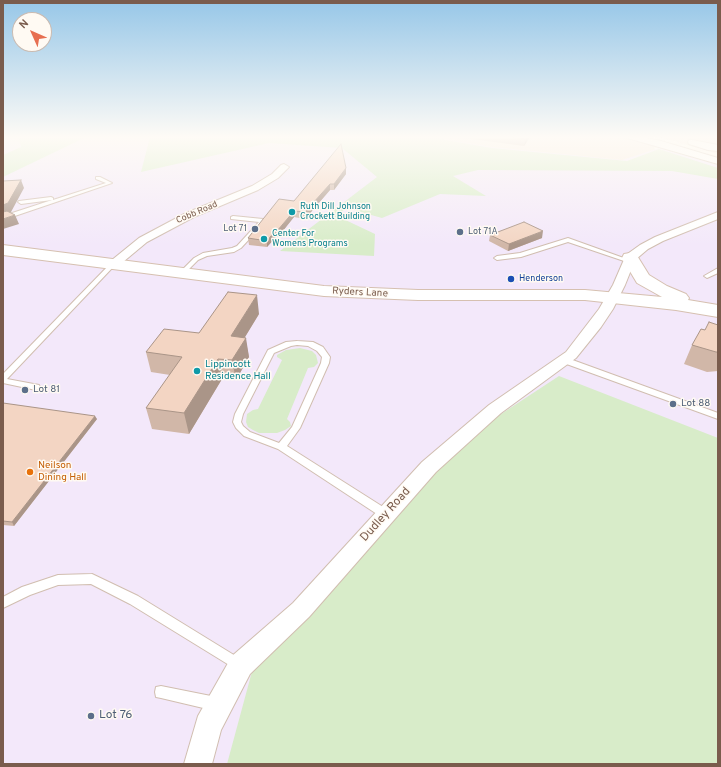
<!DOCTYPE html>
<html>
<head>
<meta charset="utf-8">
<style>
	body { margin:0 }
	#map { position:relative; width:721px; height:767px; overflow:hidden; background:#fdf6ec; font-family:Overpass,sans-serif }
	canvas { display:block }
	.frame { position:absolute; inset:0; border:4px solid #7a5c4d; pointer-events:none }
	.north { position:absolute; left:12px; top:12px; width:40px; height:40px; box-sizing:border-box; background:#fffaf3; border:1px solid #cabbb1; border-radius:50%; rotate:315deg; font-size:11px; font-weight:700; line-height:16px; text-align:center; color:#7a5c4d }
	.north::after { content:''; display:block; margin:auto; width:14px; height:18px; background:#e76f51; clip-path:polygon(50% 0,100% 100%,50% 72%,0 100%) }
</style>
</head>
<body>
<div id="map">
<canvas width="721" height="767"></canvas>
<div class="frame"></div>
<div class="north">N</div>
</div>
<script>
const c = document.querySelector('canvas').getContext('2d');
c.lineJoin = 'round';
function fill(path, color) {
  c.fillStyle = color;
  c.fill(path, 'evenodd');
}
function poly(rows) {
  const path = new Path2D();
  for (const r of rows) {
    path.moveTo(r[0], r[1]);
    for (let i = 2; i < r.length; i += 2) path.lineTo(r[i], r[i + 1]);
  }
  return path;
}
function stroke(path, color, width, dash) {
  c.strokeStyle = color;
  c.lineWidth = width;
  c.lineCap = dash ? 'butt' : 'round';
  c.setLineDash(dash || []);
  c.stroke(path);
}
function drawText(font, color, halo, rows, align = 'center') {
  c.font = font + ' Overpass,sans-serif';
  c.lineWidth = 3;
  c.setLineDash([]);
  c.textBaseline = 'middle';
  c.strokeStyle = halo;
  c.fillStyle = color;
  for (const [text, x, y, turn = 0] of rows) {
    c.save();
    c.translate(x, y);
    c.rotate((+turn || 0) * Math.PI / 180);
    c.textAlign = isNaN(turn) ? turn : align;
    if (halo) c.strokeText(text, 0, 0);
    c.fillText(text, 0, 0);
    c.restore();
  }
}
const residential = poly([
	[412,137,652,137,656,154,623,163,484,151],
	[660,137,718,137,718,154]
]);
const education = poly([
	[3,137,433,137,492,147,622,160,659,148,718,165,718,764,3,764]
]);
const green = poly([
	[14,137,83,137,84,138,3,177,3,155,21,147,19,138],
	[150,137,429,137,492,148,627,161,659,149,718,168,718,179,672,171,478,170,453,176,486,196,440,194,382,218,346,208,337,216,375,234,374,256,280,251,377,177,342,148,269,143,141,172],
	[300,348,312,351,316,355,318,363,314,367,308,368,287,419,290,422,291,426,285,430,277,433,259,433,253,430,248,427,246,422,247,414,253,410,258,409,282,360,277,357,277,355,286,350],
	[559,376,718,438,718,764,227,764,257,653,428,462]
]);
const service = poly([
	[96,177,100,177,112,183,3,220,3,216,52,200,21,204,18,202,19,201,51,197,53,198,53,200,106,183,96,179,96,177],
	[233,216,263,219,266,221,241,248,234,252,207,256,198,260,184,274,180,274,180,272,194,258,203,253,232,248,237,246,259,222,231,219,231,217,233,216],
	[568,238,632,261,629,263,627,262,568,242,521,257,497,260,494,258,497,256,520,253,568,238],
	[113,262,115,263,115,265,7,379,39,385,40,387,39,389,36,390,3,383,3,374,111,263,113,262],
	[718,268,718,273,707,278,704,276,718,268],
	[297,341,313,342,323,347,330,357,329,363,300,428,287,446,391,512,392,515,391,518,387,519,383,518,278,449,244,436,236,428,233,422,235,414,268,350,286,342,297,341],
	[297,345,308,346,317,351,322,357,321,363,292,427,279,443,250,432,243,426,241,422,243,414,274,353,291,346,297,345],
	[561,358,567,358,718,413,718,419,561,362,560,360,561,358],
	[92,574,138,596,242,660,244,664,242,668,238,670,234,668,130,604,91,584,58,585,30,595,3,608,3,597,22,587,58,575,92,574],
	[161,686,216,697,221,699,223,704,221,709,216,711,161,698,156,697,155,692,156,687,161,686]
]);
const minor = poly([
	[624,137,642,137,661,141,718,158,718,164,624,137],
	[689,140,692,140,718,145,718,151,708,150,689,144,688,142,689,140],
	[284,164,289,167,278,178,258,190,194,217,147,242,117,267,113,268,109,267,107,264,139,238,186,213,252,186,272,174,281,165,284,164],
	[718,212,718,219,663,241,648,249,635,260,625,285,613,309,601,327,576,358,501,413,436,472,309,617,250,674,221,730,212,764,184,764,198,716,232,656,293,603,422,462,489,405,566,352,599,309,613,285,626,255,640,245,655,237,718,212]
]);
const secondary = poly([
	[3,245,324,286,418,290,585,290,662,297,637,283,622,258,624,254,630,253,636,254,649,275,667,286,686,294,689,298,688,300,718,305,718,317,676,310,585,300,418,300,324,296,3,255,3,245]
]);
const wall = poly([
	[456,137,530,137,524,146],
	[346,168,346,174,334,190,330,190,305,219,294,217,278,237,276,237,267,247,249,245,248,238],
	[490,235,542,238,508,251,489,241],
	[259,314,245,337,249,357,236,380,222,379,189,434,152,429,146,408,170,375,151,372,146,352,199,333],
	[718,325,718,371,707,372,684,364,692,345,705,330],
	[3,403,97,419,14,526,3,525]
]);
const shadedWall = poly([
	[527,137,530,137,524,146,526,139],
	[346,168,346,174,334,190,334,184],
	[21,180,24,188,11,212,3,215,3,205],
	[330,184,330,190,305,219,305,212],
	[294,211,294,217,278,237,277,231],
	[15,215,19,224,3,229,3,219],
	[275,231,276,237,267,247,267,241],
	[543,231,542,238,508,251,509,244],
	[257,295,259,314,234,355,231,336],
	[246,338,249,357,236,380,232,360],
	[218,359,222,379,189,434,184,413],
	[95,416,97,419,14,526,12,522]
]);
const building = poly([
	[511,137,527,137,526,139,511,137],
	[341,144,346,168,334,184,330,184,305,212,294,211,277,231,275,231,267,241,248,238,279,199,294,201,341,144],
	[21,180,8,203,3,205,3,181,21,180],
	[7,211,15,215,3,219,3,212,7,211],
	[524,222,543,231,509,244,490,235,524,222],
	[228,292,257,295,231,336,246,338,232,360,218,359,184,413,146,408,182,357,146,352,164,329,199,333,228,292],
	[709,322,718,325,718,352,716,352,692,345,701,329,705,330,709,322],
	[3,403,95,416,12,522,3,521,3,403]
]);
const markers = [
	[292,212,4,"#0f9aa8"],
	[255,229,4,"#5c6f8a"],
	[460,232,4,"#5c6f8a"],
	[264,239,4,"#0f9aa8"],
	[511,279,4,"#1a4fb4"],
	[197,371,4,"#0f9aa8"],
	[25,390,4,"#5c6f8a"],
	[673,404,4,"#5c6f8a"],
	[30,472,4,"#e8710a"],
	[91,716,4,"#5c6f8a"]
];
const farCulturenames = [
	["Ruth Dill Johnson",300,207],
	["Crockett Building",300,217],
	["Center For",272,234],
	["Womens Programs",272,244]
];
const farStreetnames = [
	["Cobb Road",197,213,-23]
];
const farServicenames = [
	["Lot 71",247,229],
	["Lot 71A",468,232,"left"]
];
const farTransitnames = [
	["Henderson",519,279]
];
const streetNames = [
	["Ryders Lane",360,293,3]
];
const cultureNames = [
	["Lippincott",205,365],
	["Residence Hall",205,377]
];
const serviceNames = [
	["Lot 81",33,390],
	["Lot 88",681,404]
];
const foodNames = [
	["Neilson",38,466],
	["Dining Hall",38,478]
];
const nearStreetnames = [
	["Dudley Road",386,515,-48]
];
const nearServicenames = [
	["Lot 76",99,716]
];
fill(residential, '#f5e8da');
fill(education, '#f3e8fa');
fill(green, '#d8ecc9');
stroke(service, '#d1beb0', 2);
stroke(minor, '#d1beb0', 2);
stroke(secondary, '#d6c0b0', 2);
fill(service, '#fff');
fill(minor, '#fff');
fill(secondary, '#fff');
fill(wall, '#d1b7a8');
fill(shadedWall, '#aa9588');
fill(building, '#f3d5c3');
stroke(building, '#aa9588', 1);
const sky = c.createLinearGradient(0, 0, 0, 245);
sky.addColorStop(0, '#97c7e8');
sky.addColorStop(0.56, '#fefbf6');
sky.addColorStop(1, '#fefbf600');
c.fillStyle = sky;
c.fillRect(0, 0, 721, 245);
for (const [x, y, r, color] of markers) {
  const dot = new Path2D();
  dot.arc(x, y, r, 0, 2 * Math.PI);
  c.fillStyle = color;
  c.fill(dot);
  stroke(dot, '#fffaf3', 1.5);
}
drawText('9px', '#0d838f', '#fffaf3', farCulturenames, 'left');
drawText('9px', '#7a5c4d', '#fffaf3', farStreetnames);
drawText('9px', '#4e5e75', '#fffaf3', farServicenames, 'right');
drawText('9px', '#164399', '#fffaf3', farTransitnames, 'left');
drawText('10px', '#7a5c4d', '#fffaf3', streetNames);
drawText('10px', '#0d838f', '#fffaf3', cultureNames, 'left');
drawText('10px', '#4e5e75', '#fffaf3', serviceNames, 'left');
drawText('10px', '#c56008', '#fffaf3', foodNames, 'left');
drawText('12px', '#7a5c4d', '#fffaf3', nearStreetnames);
drawText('12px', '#4e5e75', '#fffaf3', nearServicenames, 'left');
</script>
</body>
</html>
